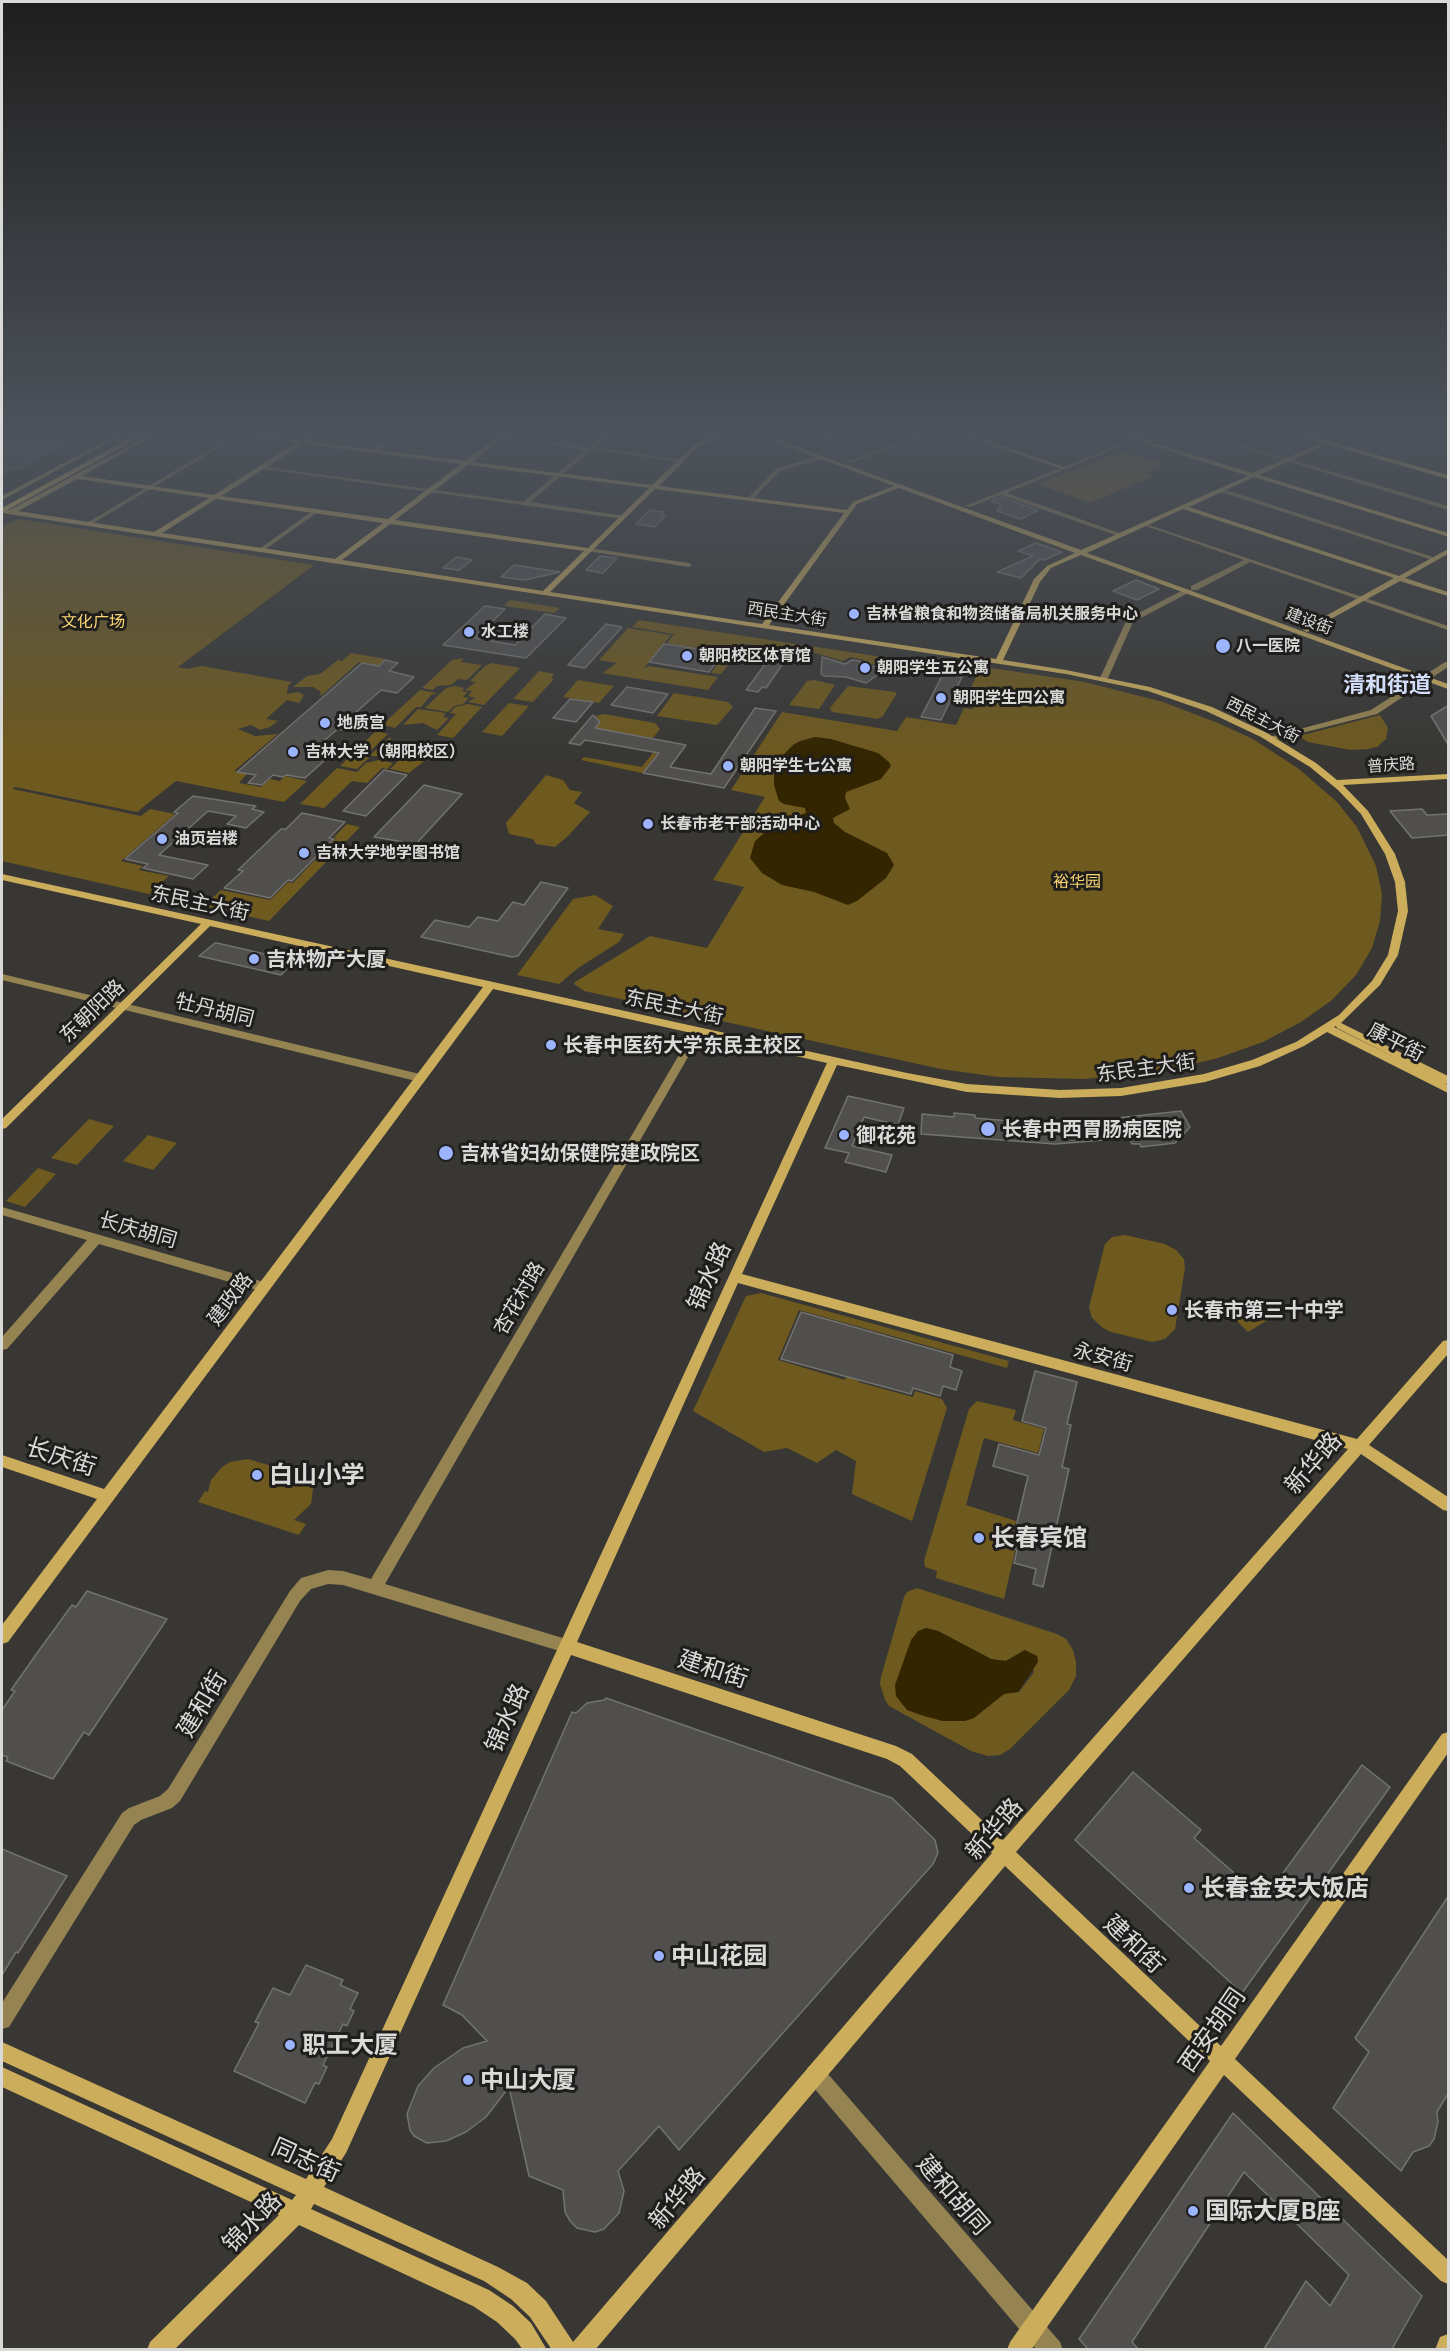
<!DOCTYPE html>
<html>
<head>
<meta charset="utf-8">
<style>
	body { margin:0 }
	#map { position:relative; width:1450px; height:2351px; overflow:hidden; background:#383734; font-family:"Exo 2",sans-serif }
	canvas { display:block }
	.frame { position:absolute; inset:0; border:3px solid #d9d9d7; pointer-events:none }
</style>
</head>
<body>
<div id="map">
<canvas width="1450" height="2351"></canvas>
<div class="frame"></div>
</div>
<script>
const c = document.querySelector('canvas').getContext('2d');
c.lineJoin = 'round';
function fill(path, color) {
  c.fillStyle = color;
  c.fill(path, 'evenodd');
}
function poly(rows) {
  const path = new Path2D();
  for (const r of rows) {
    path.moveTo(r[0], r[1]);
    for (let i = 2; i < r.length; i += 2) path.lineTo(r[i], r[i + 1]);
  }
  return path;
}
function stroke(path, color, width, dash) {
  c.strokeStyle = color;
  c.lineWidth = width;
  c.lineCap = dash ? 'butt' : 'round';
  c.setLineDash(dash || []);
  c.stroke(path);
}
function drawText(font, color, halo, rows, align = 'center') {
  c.font = font + ' "Exo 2","Noto Sans SC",sans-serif';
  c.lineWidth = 6;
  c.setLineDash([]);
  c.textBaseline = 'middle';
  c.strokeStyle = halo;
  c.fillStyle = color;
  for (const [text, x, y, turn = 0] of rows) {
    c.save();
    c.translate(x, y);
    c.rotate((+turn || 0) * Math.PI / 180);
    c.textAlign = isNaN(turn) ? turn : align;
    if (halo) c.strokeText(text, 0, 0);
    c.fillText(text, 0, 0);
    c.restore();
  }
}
const green = poly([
	[1122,451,1165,464,1145,473,1154,476,1090,503,1037,484],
	[19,519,314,565,178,667,187,669,202,666,292,682,288,686,287,694,298,692,304,695,299,703,287,700,266,719,278,721,270,727,260,730,251,725,238,729,255,736,278,734,234,771,247,774,239,783,261,787,270,779,280,781,285,776,307,781,284,802,176,781,137,812,15,787,13,789,141,816,150,809,175,814,121,861,143,866,139,870,169,876,149,894,2,861,2,526],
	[510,600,560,608,554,613,504,606],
	[639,620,988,673,991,668,1085,682,1163,702,1218,723,1253,739,1299,769,1337,802,1357,827,1376,866,1382,894,1380,921,1372,948,1356,975,1332,1000,1301,1022,1263,1042,1218,1058,1168,1070,1085,1079,998,1077,941,1069,584,991,574,984,575,982,650,936,707,948,744,887,713,880,765,797,731,790,782,712,897,731,906,717,956,725,964,708,973,709,978,698,967,696,976,677,907,666,868,664,864,660,850,657,843,661,815,653,744,644,721,674,711,673,725,653,667,643,674,634,632,627],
	[628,628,671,635,644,668,649,666,718,677,708,690,602,673,617,663,599,660],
	[351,653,386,659,378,666,359,662,321,696,320,691,313,687,293,687,307,676,320,674,338,660,342,661],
	[464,658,461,662,482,665,467,680,458,679,451,685,437,686,433,690,422,688,452,660],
	[492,663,520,668,484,705,468,702,475,698,468,696,472,691,465,690,476,682,470,681,485,666],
	[539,671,554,674,551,678,554,679,533,702,513,699],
	[578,680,614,686,599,703,563,697],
	[814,680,835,685,819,709,789,705,807,681],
	[455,686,464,688,462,691,468,692,463,697,469,698,463,704,454,706,448,712,425,708,446,688],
	[848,686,895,692,897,693,883,716,878,719,832,712,830,708],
	[420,690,437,693,431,695,421,707,416,707,395,728,382,725],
	[674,693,728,702,733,707,717,725,657,716],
	[509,703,529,706,502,736,482,732],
	[468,704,482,707,453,738,437,735,456,714,450,713,455,707],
	[418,709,446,713,443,717,449,718,437,730,423,723,403,725],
	[604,714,655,723,660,729,653,738,584,726,592,717],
	[1380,715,1388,728,1386,739,1377,747,1368,749,1351,750,1308,742,1299,736],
	[376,731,388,734,365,756,369,758,357,769,340,766],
	[390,737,392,741,400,745,422,744,409,758,399,757,395,761,385,759,387,756,369,756],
	[430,741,446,744,409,773,390,769,400,759,412,762],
	[662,741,666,742,642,773,581,760,584,757,642,767],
	[379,760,393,763,387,769,382,768,367,783,352,781,324,808,300,804,337,768,357,772,366,763],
	[546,775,563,780,570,790,582,792,574,803,590,812,568,836,555,847,536,844,533,839,509,834,506,823],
	[347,824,360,827,269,921,203,906,221,890,270,900,288,882,293,883,336,838,334,837],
	[595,895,613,906,598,929,624,934,619,942,578,968,559,984,517,975,573,899],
	[89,1119,114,1126,77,1165,51,1158],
	[148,1135,177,1143,153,1170,123,1161],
	[38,1168,56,1174,25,1207,6,1201],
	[1125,1235,1165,1244,1176,1250,1184,1259,1185,1268,1175,1329,1165,1339,1152,1342,1111,1332,1103,1328,1092,1318,1089,1307,1105,1244,1112,1237],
	[761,1293,1009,1361,1007,1368,799,1310,778,1360,845,1380,848,1372,860,1375,858,1382,913,1397,915,1391,942,1399,947,1408,912,1521,852,1494,856,1461,836,1450,817,1463,787,1448,764,1452,693,1411,746,1296],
	[1258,1307,1271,1318,1248,1332,1236,1320],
	[977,1401,1016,1410,1013,1420,1044,1429,1038,1453,984,1438,966,1505,1016,1521,1009,1549,1015,1551,1004,1599,936,1578,937,1571,925,1567,924,1561,969,1409],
	[248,1459,298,1474,310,1482,313,1489,311,1504,294,1520,306,1524,299,1535,198,1502,205,1491,208,1492,211,1480,222,1467,230,1462],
	[917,1588,1057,1634,1066,1639,1073,1650,1076,1662,1076,1676,1069,1690,1010,1749,1000,1755,988,1756,971,1751,889,1706,885,1700,880,1684,881,1677,904,1597,907,1592],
	[926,1628,938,1631,991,1659,1006,1661,1025,1650,1034,1672,1019,1692,1004,1693,973,1718,943,1721,907,1710]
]);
const water = poly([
	[815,737,831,739,878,753,889,762,891,766,881,779,846,792,845,798,850,809,833,818,834,823,845,832,887,853,894,865,886,878,857,901,848,905,814,892,782,885,762,873,750,858,755,841,772,826,789,818,806,813,805,808,784,804,779,801,774,785,774,773,783,755,793,745,800,741],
	[926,1628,938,1631,991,1659,1006,1661,1025,1650,1037,1656,1038,1662,1018,1692,1004,1694,974,1718,965,1721,943,1721,924,1716,907,1710,896,1696,895,1685,911,1640,918,1631]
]);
const building = poly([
	[16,433,87,433,17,469,12,468,2,474,2,440,16,433],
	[1001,497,1038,510,1021,519,997,511,1001,505,991,501,1001,497],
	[650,510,664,512,661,515,665,516,655,527,636,524,650,510],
	[1036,543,1062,552,1044,560,1040,559,1021,578,997,572,1033,556,1018,551,1036,543],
	[600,556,617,558,603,573,586,570,600,556],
	[456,557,472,560,459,570,443,568,456,557],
	[514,565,534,568,560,572,525,580,501,577,514,565],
	[1136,580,1159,589,1137,600,1113,591,1136,580],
	[485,606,505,609,475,638,515,645,545,614,566,618,526,658,443,645,485,606],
	[606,624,622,627,585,668,568,665,606,624],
	[664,644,673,645,723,653,709,672,649,662,664,644],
	[779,650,791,652,766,688,762,687,758,692,746,690,769,659,772,660,779,650],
	[822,657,845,664,852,660,860,661,862,666,889,667,866,683,846,677,824,676,821,674,822,657],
	[385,660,398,663,389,671,414,677,397,693,381,690,353,715,363,717,347,731,338,729,305,756,325,760,305,778,286,775,283,777,273,775,262,785,248,783,256,775,237,772,362,663,379,666,385,660],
	[943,674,962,677,941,720,921,717,943,674],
	[627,687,668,694,653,713,611,705,627,687],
	[570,699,593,702,576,722,553,718,570,699],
	[1449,705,1449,746,1431,716,1449,705],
	[755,708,776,711,724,788,643,773,659,753,585,740,580,745,569,743,593,715,600,722,595,728,686,745,670,767,711,774,755,708],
	[384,770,407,775,366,816,343,811,384,770],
	[424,785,462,794,416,844,374,837,424,785],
	[193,796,256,806,252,809,264,812,246,828,227,824,236,816,208,811,159,855,208,865,193,879,143,868,148,864,125,859,178,813,174,812,193,796],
	[1422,809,1427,815,1449,814,1449,835,1412,838,1390,811,1422,809],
	[302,813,345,822,329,838,334,839,292,881,288,880,270,898,224,888,243,871,238,870,281,829,286,829,302,813],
	[541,882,568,888,518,956,512,957,421,937,435,920,469,927,478,917,498,921,513,902,524,905,541,882],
	[215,943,217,943,295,961,281,975,199,956,215,943],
	[848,1096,904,1108,898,1125,864,1117,852,1146,892,1155,886,1172,845,1162,849,1153,825,1148,848,1096],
	[1181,1111,1190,1127,1175,1143,1141,1147,1140,1144,1132,1144,1129,1138,1055,1144,921,1134,922,1114,954,1117,954,1113,975,1115,975,1118,1057,1125,1056,1122,1081,1122,1181,1111],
	[801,1312,953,1355,950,1367,962,1371,956,1390,943,1386,940,1396,913,1388,911,1394,781,1359,801,1312],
	[1035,1371,1077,1382,1067,1424,1071,1425,1062,1467,1069,1469,1043,1587,1033,1584,1036,1569,1014,1563,1017,1550,1011,1548,1028,1476,993,1466,999,1444,1039,1455,1046,1428,1022,1421,1035,1371],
	[87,1591,167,1619,89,1735,84,1732,53,1779,6,1761,8,1757,2,1755,2,1710,15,1691,11,1690,35,1656,72,1605,76,1607,87,1591],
	[606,1698,892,1798,935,1840,938,1853,933,1864,679,2150,659,2126,618,2171,624,2191,619,2213,604,2229,595,2232,577,2228,570,2221,565,2212,563,2190,529,2176,509,2087,486,2117,466,2132,446,2141,427,2143,414,2136,410,2130,407,2114,418,2086,434,2068,463,2048,487,2041,462,2015,443,2005,572,1712,576,1713,587,1703,604,1700,606,1698],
	[1362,1765,1390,1787,1242,1993,1075,1840,1133,1772,1201,1830,1194,1838,1264,1899,1362,1765],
	[2,1849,67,1876,18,1953,16,1952,2,1975,2,1849],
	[1449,1895,1449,2092,1437,2112,1438,2122,1434,2139,1429,2146,1413,2152,1401,2171,1333,2108,1369,2052,1355,2038,1449,1895],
	[306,1965,343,1980,340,1985,358,1993,350,2009,354,2011,347,2026,343,2024,323,2065,327,2067,319,2084,315,2083,305,2103,234,2071,259,2023,255,2022,273,1988,290,1995,306,1965],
	[1233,2113,1422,2296,1392,2349,1264,2349,1306,2281,1330,2306,1349,2275,1244,2172,1132,2342,1138,2349,1088,2349,1079,2339,1233,2113]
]);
const street = poly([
	[238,433,244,433,90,525,85,524,238,433],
	[398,433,404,433,376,452,372,452,372,450,398,433],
	[464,433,478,433,589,447,606,433,612,433,595,447,685,460,682,462,592,450,530,502,625,516,625,518,623,519,257,468,260,466,523,502,585,450,464,433],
	[690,433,697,433,713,439,708,440,690,433],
	[838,433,846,433,805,447,800,446,838,433],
	[928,433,936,433,850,463,845,462,928,433],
	[1148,433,1155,433,1007,493,1122,534,1122,536,1118,536,1001,495,970,507,965,506,1148,433],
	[1194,433,1202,433,1448,506,1448,510,1194,433],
	[822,455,824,458,780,471,752,500,747,499,776,469,822,455],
	[1220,488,1436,558,1437,559,1432,560,1218,491,1217,490,1220,488],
	[314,510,319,511,263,551,259,551,259,549,314,510],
	[1143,523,1448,626,1448,630,1250,562,1197,590,1191,590,1191,586,1244,560,1143,525,1143,523],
	[589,548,689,563,692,565,689,567,587,551,587,549,589,548],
	[1185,589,1192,591,1133,622,1108,678,1101,680,1100,678,1127,619,1185,589],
	[1445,662,1448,662,1448,667,1377,714,1270,741,1266,738,1371,710,1445,662],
	[2,974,420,1074,426,1078,420,1082,2,980,2,974],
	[698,1028,703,1031,385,1584,566,1639,572,1641,574,1646,572,1651,566,1653,343,1585,328,1584,311,1589,300,1601,180,1801,172,1808,141,1820,134,1825,9,2027,2,2029,2,2003,122,1813,129,1808,160,1796,168,1789,290,1591,301,1578,328,1570,343,1571,371,1579,693,1031,698,1028],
	[2,1207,264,1282,269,1284,270,1287,269,1290,264,1292,99,1244,7,1349,2,1350,2,1337,87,1240,2,1215,2,1207],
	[815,2064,822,2067,1060,2342,1063,2350,1037,2350,808,2081,805,2074,808,2067,815,2064]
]);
const secondary = poly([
	[119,433,126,433,2,500,2,496,119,433],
	[152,433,159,433,82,476,214,495,296,443,233,435,230,433,301,440,313,433,319,433,308,441,465,461,503,433,509,433,472,462,652,485,694,445,727,433,734,433,698,447,659,486,847,510,853,502,894,486,751,433,758,433,1081,550,1248,476,1113,433,1121,433,1253,473,1330,439,1332,442,1259,475,1448,533,1448,537,1446,536,1254,477,1189,507,1399,576,1448,549,1448,554,1405,578,1448,592,1448,596,1400,581,1307,632,1303,630,1304,628,1394,578,1183,509,1087,553,1448,684,1448,689,1081,555,1051,568,1040,582,1003,660,1066,670,1150,687,1212,707,1267,733,1316,763,1337,780,1448,774,1448,779,1343,785,1368,811,1395,854,1405,882,1408,911,1398,955,1380,985,1341,1023,1448,1076,1448,1084,1445,1083,1448,1085,1448,1093,1327,1032,1304,1046,1260,1066,1205,1082,1121,1096,1060,1098,967,1092,837,1065,742,1274,1357,1439,1443,1341,1448,1340,1448,1354,1369,1445,1448,1497,1448,1511,1443,1510,1361,1454,1016,1852,1221,2046,1442,1734,1448,1732,1448,1753,1235,2059,1448,2260,1448,2284,1441,2281,1224,2075,1031,2350,1007,2350,1010,2342,1210,2061,1005,1866,595,2350,552,2350,530,2317,511,2299,484,2281,314,2204,311,2209,489,2290,513,2306,531,2323,547,2350,523,2350,515,2339,497,2322,473,2306,299,2225,174,2350,147,2350,150,2342,279,2215,2,2087,2,2067,292,2200,296,2195,2,2061,2,2042,306,2179,332,2139,827,1063,493,989,8,1642,2,1644,2,1625,97,1499,2,1467,2,1455,104,1489,483,987,210,926,6,1128,2,1129,2,1119,201,924,2,880,2,874,907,1073,967,1084,1060,1090,1121,1088,1204,1074,1252,1060,1296,1042,1339,1015,1372,981,1388,955,1398,911,1395,882,1385,854,1361,814,1338,790,1310,767,1261,737,1206,711,1148,691,1066,674,2,513,2,509,10,510,152,433],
	[303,444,461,464,388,519,221,496,303,444],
	[468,465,649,488,588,548,395,520,468,465],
	[77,479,209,498,154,532,18,511,77,479],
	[899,488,1075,553,1047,566,1034,579,996,659,769,625,857,504,899,488],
	[655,489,844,513,762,624,550,592,655,489],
	[216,499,383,523,335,559,162,533,216,499],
	[390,524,584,551,543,591,342,560,390,524],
	[1336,1026,1337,1028,1400,1060,1334,1027,1336,1026],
	[738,1283,1348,1449,1003,1840,912,1754,896,1746,577,1642,738,1283],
	[571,1655,887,1759,900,1766,992,1853,573,2342,546,2301,527,2283,498,2267,324,2187,346,2153,571,1655],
	[956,433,964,433,1067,468,1062,469,956,433],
	[1448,2334,1448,2350,1435,2350,1440,2337,1448,2334]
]);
const primary = poly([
	[139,433,148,433,2,513,2,508,139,433],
	[1289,433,1300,433,1448,475,1448,479,1289,433]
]);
const tram = poly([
	[1420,433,1448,441]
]);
const markers = [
	[854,614,6,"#9bb4fd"],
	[469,632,6,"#9bb4fd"],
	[1223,646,8,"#9bb4fd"],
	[687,656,6,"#9bb4fd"],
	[865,668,6,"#9bb4fd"],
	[941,698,6,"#9bb4fd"],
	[325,723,6,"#9bb4fd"],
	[293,752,6,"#9bb4fd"],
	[728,766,6,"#9bb4fd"],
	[648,824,6,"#9bb4fd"],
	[162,839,6,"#9bb4fd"],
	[304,853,6,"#9bb4fd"],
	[254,959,6,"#9bb4fd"],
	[551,1045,6,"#9bb4fd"],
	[988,1129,8,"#9bb4fd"],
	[844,1135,6,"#9bb4fd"],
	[446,1153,8,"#9bb4fd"],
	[1172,1310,6,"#9bb4fd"],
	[257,1475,6,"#9bb4fd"],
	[979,1538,6,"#9bb4fd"],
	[1189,1888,6,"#9bb4fd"],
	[659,1956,6,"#9bb4fd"],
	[290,2045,6,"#9bb4fd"],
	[468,2080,6,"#9bb4fd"],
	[1193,2211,6,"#9bb4fd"]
];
const farStreetnames = [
	["西民主大街",787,614,9],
	["建设街",1309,621,20],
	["西民主大街",1263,720,27],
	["普庆路",1391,765,-4]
];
const farPoinames = [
	["吉林省粮食和物资储备局机关服务中心",866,614],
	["水工楼",481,632],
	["八一医院",1236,646],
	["朝阳校区体育馆",699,656],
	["朝阳学生五公寓",877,668],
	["朝阳学生四公寓",953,698],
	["地质宫",337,723],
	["吉林大学（朝阳校区）",305,752],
	["朝阳学生七公寓",740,766],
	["长春市老干部活动中心",660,824],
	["油页岩楼",174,839],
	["吉林大学地学图书馆",316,853]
];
const farParknames = [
	["文化广场",93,622],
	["裕华园",1077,882]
];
const streetNames = [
	["东民主大街",200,903,12],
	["东民主大街",674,1007,12],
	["牡丹胡同",215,1010,14],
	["东朝阳路",92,1011,-44],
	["康平街",1396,1042,27],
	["东民主大街",1146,1068,-8],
	["长庆胡同",138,1230,16],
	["杏花村路",519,1298,-60],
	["建政路",230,1299,-53],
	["永安街",1103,1357,15]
];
const poiNames = [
	["吉林物产大厦",266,959],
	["长春中医药大学东民主校区",563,1045],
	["长春中西胃肠病医院",1002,1129],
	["御花苑",856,1135],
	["吉林省妇幼保健院建政院区",460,1153],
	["长春市第三十中学",1184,1310]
];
const farDistrictnames = [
	["清和街道",1387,685]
];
const nearStreetnames = [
	["锦水路",709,1276,-66],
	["长庆街",61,1457,18],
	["新华路",1313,1463,-49],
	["建和街",713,1669,18],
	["建和街",202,1704,-59],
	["锦水路",507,1718,-66],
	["新华路",994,1829,-49],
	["建和街",1134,1944,43],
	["西安胡同",1212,2030,-55],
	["同志街",306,2160,24],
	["建和胡同",953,2195,49],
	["新华路",677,2198,-50],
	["锦水路",252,2222,-46]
];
const nearPoinames = [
	["白山小学",269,1475],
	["长春宾馆",991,1538],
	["长春金安大饭店",1201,1888],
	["中山花园",671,1956],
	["职工大厦",302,2045],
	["中山大厦",480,2080],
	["国际大厦B座",1205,2211]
];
fill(green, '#6e591e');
fill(water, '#322500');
fill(building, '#504f4d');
stroke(building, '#73726f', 1.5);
fill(street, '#958352');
fill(secondary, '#cbad5c');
fill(primary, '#f4cd62');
stroke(tram, '#848381', 1.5);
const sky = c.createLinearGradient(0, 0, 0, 762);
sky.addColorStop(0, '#1f1e1d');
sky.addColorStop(0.57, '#4d535c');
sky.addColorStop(1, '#4d535c00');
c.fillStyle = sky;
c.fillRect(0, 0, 1450, 762);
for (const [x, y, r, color] of markers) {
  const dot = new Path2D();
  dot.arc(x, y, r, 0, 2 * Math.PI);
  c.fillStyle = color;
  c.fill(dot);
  stroke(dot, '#1f1e1d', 2);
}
drawText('16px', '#d9d9d7', '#1f1e1d', farStreetnames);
drawText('bold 16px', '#d9d9d7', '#1f1e1d', farPoinames, 'left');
drawText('16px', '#fad571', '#1f1e1d', farParknames);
drawText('20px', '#d9d9d7', '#1f1e1d', streetNames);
drawText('bold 20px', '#d9d9d7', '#1f1e1d', poiNames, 'left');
drawText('bold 22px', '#d3defa', '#1f1e1d', farDistrictnames);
drawText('24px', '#d9d9d7', '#1f1e1d', nearStreetnames);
drawText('bold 24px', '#d9d9d7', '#1f1e1d', nearPoinames, 'left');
</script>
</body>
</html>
